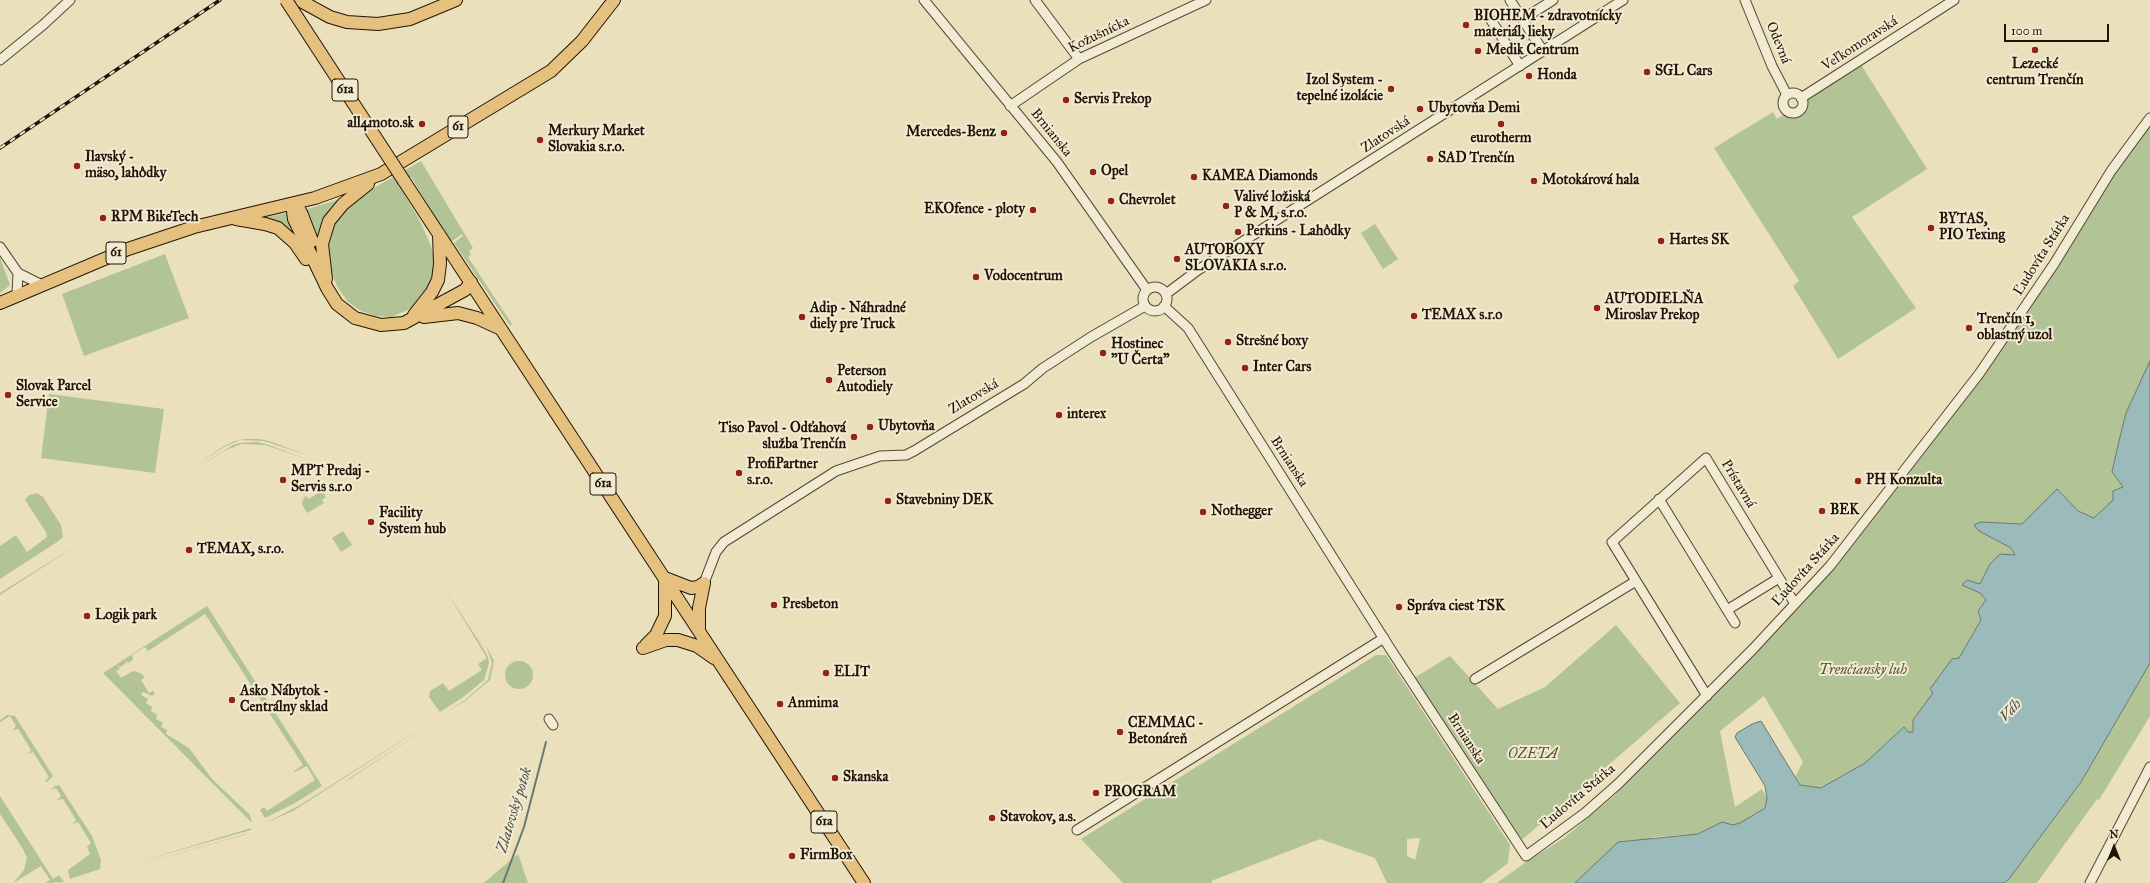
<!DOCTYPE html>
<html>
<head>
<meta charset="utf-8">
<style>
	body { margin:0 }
	#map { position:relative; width:2150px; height:883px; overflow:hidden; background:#ebe0bc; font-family:"IM FELL Great Primer",serif }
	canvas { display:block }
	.north { position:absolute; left:2094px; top:827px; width:40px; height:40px; -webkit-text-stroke:3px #f2ebd3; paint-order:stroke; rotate:0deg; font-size:11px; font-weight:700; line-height:16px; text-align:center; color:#211406 }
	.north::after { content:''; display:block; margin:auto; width:14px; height:18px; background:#211406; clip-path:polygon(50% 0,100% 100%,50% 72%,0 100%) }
	.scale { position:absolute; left:2004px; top:24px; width:105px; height:18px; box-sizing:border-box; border:2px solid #211406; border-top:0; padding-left:5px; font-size:12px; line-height:14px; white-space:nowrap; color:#211406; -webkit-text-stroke:3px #f2ebd3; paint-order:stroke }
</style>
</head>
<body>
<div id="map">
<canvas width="2150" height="883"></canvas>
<div class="north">N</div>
<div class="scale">100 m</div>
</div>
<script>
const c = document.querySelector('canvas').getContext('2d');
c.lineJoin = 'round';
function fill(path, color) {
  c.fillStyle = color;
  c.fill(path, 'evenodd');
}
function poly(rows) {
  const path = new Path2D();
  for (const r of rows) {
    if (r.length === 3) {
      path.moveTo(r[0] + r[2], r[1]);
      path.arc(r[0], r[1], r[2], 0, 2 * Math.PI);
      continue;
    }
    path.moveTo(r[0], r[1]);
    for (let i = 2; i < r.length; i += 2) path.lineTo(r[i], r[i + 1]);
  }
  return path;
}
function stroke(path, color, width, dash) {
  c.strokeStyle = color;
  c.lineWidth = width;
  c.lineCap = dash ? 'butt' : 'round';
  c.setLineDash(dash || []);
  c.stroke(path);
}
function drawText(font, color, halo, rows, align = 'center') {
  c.font = font + ' "IM FELL Great Primer",serif';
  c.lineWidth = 4;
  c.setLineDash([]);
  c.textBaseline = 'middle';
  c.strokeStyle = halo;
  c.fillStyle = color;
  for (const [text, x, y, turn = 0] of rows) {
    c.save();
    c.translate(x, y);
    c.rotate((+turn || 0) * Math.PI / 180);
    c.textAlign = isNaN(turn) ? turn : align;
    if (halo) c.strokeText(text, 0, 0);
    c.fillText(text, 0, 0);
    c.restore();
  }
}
const green = poly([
	[1860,63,1927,169,1852,217,1916,308,1838,359,1793,286,1799,281,1714,148,1773,112,1777,119],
	[2150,121,2150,361,2126,413,2119,441,2112,472,2123,487,2113,500,2093,519,2078,511,2057,489,2022,524,1981,522,1979,531,2011,548,2015,555,2000,555,1990,564,1980,584,1962,585,1980,593,1986,600,1978,611,1981,620,1959,658,1913,720,1913,732,1908,732,1904,727,1865,763,1821,788,1800,785,1795,777,1803,762,1764,696,1720,731,1735,807,1762,789,1767,799,1765,808,1740,823,1733,825,1722,822,1698,834,1653,837,1576,883,1497,883,1526,862,1564,838,1614,796,1905,476],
	[421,161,473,248,469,251,471,255,468,257,512,324,510,326,454,243,463,236,462,234,451,242,411,177,398,184,419,219,431,246,434,259,434,273,431,284,414,307,392,317,376,316,361,311,348,302,338,288,332,274,326,248,332,224,353,200],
	[337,200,324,218,318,241,304,210],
	[287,213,293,227,302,244,262,218],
	[1375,224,1398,259,1383,269,1361,233],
	[165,254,189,318,84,356,62,294],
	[0,257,10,285,0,293],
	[49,394,164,409,155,473,41,458],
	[244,439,260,439,269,441,307,455,264,441,240,440,224,447,190,469,224,446,235,441],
	[257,442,266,444,309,460,265,445,242,444,226,450,186,474,233,445,240,443],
	[320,492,323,492,326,497,322,500,324,503,307,513,302,504,303,499,306,496,309,499],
	[37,493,43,497,61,525,63,537,57,542,0,579,0,546,16,535,27,552,47,537,46,532,25,500,29,495],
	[343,531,352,545,341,552,332,538],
	[80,543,0,595,0,593],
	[445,589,480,643,488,657,489,663,484,680,462,698,440,712,429,697,430,691,443,683,449,691,482,670,478,664,487,658],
	[207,606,322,786,295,803,265,818,260,810,264,807,267,811,315,780,307,766,295,772,294,771,303,765,205,614,148,651,145,647,132,655,133,660,128,663,125,660,126,663,120,667,117,665,120,669,116,671,121,678,133,671,140,673,145,677,141,680,149,693,153,691,155,693,152,696,143,692,141,695,148,699,146,703,152,707,151,711,157,715,156,719,163,723,161,727,167,730,166,734,189,748,212,779,250,815,252,823,103,673],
	[1616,625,1680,703,1523,839,1519,837,1414,678,1450,656,1498,709,1545,687],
	[486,645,494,661,490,680,465,701,443,714,465,700,488,680,492,663],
	[1376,655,1386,655,1510,845,1508,863,1482,883,1387,883,1375,858,1320,839,1211,881,1212,883,1123,883,1081,839],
	[1418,838,1420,839,1415,860,1407,856,1407,839],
	[519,675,14],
	[2150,663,2150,716,2099,800,2097,799,2037,883,2004,883,2009,879,2081,782],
	[7,715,15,716,53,776,47,782,45,781,49,777,33,752,28,754,31,750,18,729,13,730,16,726,10,716,0,722,0,720],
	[434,720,293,811,266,823,300,805],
	[432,725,348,780,348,779],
	[59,785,92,836,101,860,100,869,70,879,68,870,90,854,87,847,91,843,78,822,72,824,76,820,63,799,57,800,61,796,56,788,51,790,55,786],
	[0,796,53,879,59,875,64,882,45,883,50,880,41,866,13,883,24,870,27,858,23,849,0,814],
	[251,828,251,830,120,867,185,848],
	[245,834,247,834,128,868],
	[518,854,528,883,484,883,500,869]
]);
const water = poly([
	[2150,361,2150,663,2081,782,2009,879,2004,883,1575,883,1618,842,1698,834,1722,822,1733,825,1740,823,1765,808,1767,799,1765,786,1735,737,1737,733,1752,724,1761,721,1800,785,1821,788,1865,763,1904,727,1908,732,1913,732,1913,720,1933,693,1930,689,1952,659,1959,658,1981,620,1978,611,1986,600,1980,593,1962,585,1967,580,1980,584,1990,564,2000,554,2015,555,2011,548,1979,531,1974,525,1981,522,2022,524,2057,489,2078,511,2094,518,2113,500,2113,491,2123,487,2112,472,2119,441,2126,413,2150,361]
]);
const stream = poly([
	[503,883,524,827,546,742]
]);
const minor = poly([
	[924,0,1057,162,1147,290],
	[1035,0,1079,59],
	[1510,0,1543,51],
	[1745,0,1772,66,1787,95],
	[1523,19,1553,0],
	[1491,20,1520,66],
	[0,60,43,25,70,0],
	[1793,103,10],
	[1801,98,1954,0],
	[1010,106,1079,59,1206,0],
	[0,247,18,273,40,284],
	[1155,299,12],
	[17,294,18,273],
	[1166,294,1198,270,1623,0],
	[1164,306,1188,328,1391,650,1526,856,1585,813,1618,784,1753,649,1830,566,1979,374,2054,264,2111,171,2150,118],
	[1659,499,1735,623],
	[704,583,716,552,724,542,836,471,880,456,906,455,914,451,1024,384,1043,368,1091,337,1145,306],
	[1727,610,1779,578],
	[1475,679,1636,581],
	[1707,696,1612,542,1706,458,1795,604],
	[549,719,553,725],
	[1077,830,1384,638],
	[2090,883,2150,767]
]);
const major = poly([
	[299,0,330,17,347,22,378,24,410,19,456,0],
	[404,181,864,883],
	[296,203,293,211,294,219,327,288,337,304,355,318,381,325,404,323,465,290,471,282],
	[296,203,302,215,312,241],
	[236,219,265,224,278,228,295,243,306,259],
	[326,279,322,244,329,221,343,204,368,184],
	[0,303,128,249,194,227,315,198,381,174,551,71,582,41,614,0],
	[414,315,432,292,438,280,440,264,439,234],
	[424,317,458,313,477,318,501,329],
	[665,578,691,588,698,587,704,583],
	[699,630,699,608,704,583],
	[646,645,656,635,665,616,665,580],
	[643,648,666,640,678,640,697,646,714,658]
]);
const rail = poly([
	[0,148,220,0]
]);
const majorBridge = poly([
	[286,0,404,181]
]);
const markers = [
	[1466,25,4,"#8f2418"],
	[2035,50,4,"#8f2418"],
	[1478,51,4,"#8f2418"],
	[1647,72,4,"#8f2418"],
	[1529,76,4,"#8f2418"],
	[1391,89,4,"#8f2418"],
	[1066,100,4,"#8f2418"],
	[1420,109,4,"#8f2418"],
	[422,124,4,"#8f2418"],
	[1501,124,4,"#8f2418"],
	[1004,133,4,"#8f2418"],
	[540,140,4,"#8f2418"],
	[1430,159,4,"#8f2418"],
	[77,166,4,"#8f2418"],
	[1093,172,4,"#8f2418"],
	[1194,177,4,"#8f2418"],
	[1534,181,4,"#8f2418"],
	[1111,201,4,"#8f2418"],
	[1226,206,4,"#8f2418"],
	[1033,210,4,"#8f2418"],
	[103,218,4,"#8f2418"],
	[1931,228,4,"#8f2418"],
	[1238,232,4,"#8f2418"],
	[1661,241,4,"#8f2418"],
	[1177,259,4,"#8f2418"],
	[976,277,4,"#8f2418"],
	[1597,308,4,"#8f2418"],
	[1414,316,4,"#8f2418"],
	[802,317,4,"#8f2418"],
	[1969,328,4,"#8f2418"],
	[1228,342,4,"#8f2418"],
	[1103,353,4,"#8f2418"],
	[1245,368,4,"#8f2418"],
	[829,380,4,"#8f2418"],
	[8,395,4,"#8f2418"],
	[1059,415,4,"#8f2418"],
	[870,427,4,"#8f2418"],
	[854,437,4,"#8f2418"],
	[739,473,4,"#8f2418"],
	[283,480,4,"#8f2418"],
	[1858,481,4,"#8f2418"],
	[888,501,4,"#8f2418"],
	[1822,511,4,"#8f2418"],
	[1203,512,4,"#8f2418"],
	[371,522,4,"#8f2418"],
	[189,550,4,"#8f2418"],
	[774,605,4,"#8f2418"],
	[1399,607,4,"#8f2418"],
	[87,616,4,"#8f2418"],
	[826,673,4,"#8f2418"],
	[232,700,4,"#8f2418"],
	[780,704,4,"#8f2418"],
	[1120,732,4,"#8f2418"],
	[835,778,4,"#8f2418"],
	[1096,793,4,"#8f2418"],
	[992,818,4,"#8f2418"],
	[792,856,4,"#8f2418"]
];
const shields = [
	[345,90,26],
	[458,127,20],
	[116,253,20],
	[603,484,26],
	[824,822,26]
];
const shieldNames = [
	["61a",345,90],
	["61",458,127],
	["61",116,253],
	["61a",603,484],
	["61a",824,822]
];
const poiNames = [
	["BIOHEM - zdravotnícky",1474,17],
	["materiál, lieky",1474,33],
	["Medik Centrum",1486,51],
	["Lezecké",2035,65,"center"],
	["centrum Trenčín",2035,81,"center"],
	["SGL Cars",1655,72],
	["Honda",1537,76],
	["Izol System -",1383,81,"right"],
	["tepelné izolácie",1383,97,"right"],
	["Servis Prekop",1074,100],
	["Ubytovňa Demi",1428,109],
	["all4moto.sk",414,124,"right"],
	["Merkury Market",548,132],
	["Slovakia s.r.o.",548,148],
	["Mercedes-Benz",996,133,"right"],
	["eurotherm",1501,139,"center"],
	["Ilavský -",85,158],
	["mäso, lahôdky",85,174],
	["SAD Trenčín",1438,159],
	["Opel",1101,172],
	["KAMEA Diamonds",1202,177],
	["Motokárová hala",1542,181],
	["Valivé ložiská",1234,198],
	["P & M, s.r.o.",1234,214],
	["Chevrolet",1119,201],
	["EKOfence - ploty",1025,210,"right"],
	["RPM BikeTech",111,218],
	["BYTAS,",1939,220],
	["PIO Texing",1939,236],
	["Perkins - Lahôdky",1246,232],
	["Hartes SK",1669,241],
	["AUTOBOXY",1185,251],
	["SLOVAKIA s.r.o.",1185,267],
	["Vodocentrum",984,277],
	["AUTODIELŇA",1605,300],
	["Miroslav Prekop",1605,316],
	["Adip - Náhradné",810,309],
	["diely pre Truck",810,325],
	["TEMAX s.r.o",1422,316],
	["Trenčín 1,",1977,320],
	["oblastný uzol",1977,336],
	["Strešné boxy",1236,342],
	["Hostinec",1111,345],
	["\"U Čerta\"",1111,361],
	["Inter Cars",1253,368],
	["Peterson",837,372],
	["Autodiely",837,388],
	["Slovak Parcel",16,387],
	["Service",16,403],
	["interex",1067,415],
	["Ubytovňa",878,427],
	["Tiso Pavol - Odťahová",846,429,"right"],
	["služba Trenčín",846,445,"right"],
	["ProfiPartner",747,465],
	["s.r.o.",747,481],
	["MPT Predaj -",291,472],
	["Servis s.r.o",291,488],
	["PH Konzulta",1866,481],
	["Stavebniny DEK",896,501],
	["BEK",1830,511],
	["Nothegger",1211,512],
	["Facility",379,514],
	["System hub",379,530],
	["TEMAX, s.r.o.",197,550],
	["Presbeton",782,605],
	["Správa ciest TSK",1407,607],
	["Logik park",95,616],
	["ELIT",834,673],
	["Asko Nábytok -",240,692],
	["Centrálny sklad",240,708],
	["Anmima",788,704],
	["CEMMAC -",1128,724],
	["Betonáreň",1128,740],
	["Skanska",843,778],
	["PROGRAM",1104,793],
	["Stavokov, a.s.",1000,818],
	["FirmBox",800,856]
];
const streetNames = [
	["Kožušnícka",1099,35,-26],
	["Odevná",1778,43,68],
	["Veľkomoravská",1860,44,-33],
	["Brnianska",1051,133,51],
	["Zlatovská",1386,135,-33],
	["Ľudovíta Stárka",2042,255,-58],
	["Zlatovská",974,397,-31],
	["Brnianska",1289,462,57],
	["Prístavná",1738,484,59],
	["Ľudovíta Stárka",1806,570,-48],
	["Brnianska",1466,739,57],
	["Ľudovíta Stárka",1578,797,-40]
];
const parkNames = [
	["Trenčiansky luh",1863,671],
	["OZETA",1533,755]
];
const waterNames = [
	["Váh",2011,711,-47],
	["Zlatovský potok",515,810,-73]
];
fill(green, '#b2c395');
fill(water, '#9bbbba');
stroke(water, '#6a7872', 1);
stroke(stream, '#6a7872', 2);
stroke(minor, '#544734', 11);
stroke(major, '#211406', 14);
stroke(minor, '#f2ebd3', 9);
stroke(major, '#e6c07e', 12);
stroke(rail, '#211406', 3.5);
stroke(rail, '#f2ebd3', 2, [6]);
stroke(majorBridge, '#211406', 14, []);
stroke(majorBridge, '#e6c07e', 12);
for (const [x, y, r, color] of markers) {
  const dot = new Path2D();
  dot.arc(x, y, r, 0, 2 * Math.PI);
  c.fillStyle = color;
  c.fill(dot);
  stroke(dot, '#f2ebd3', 1.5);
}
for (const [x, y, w] of shields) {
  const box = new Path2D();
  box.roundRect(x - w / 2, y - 11, w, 22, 3);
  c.fillStyle = '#f2ebd3';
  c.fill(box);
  stroke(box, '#211406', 1);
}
drawText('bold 13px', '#211406', null, shieldNames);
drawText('bold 14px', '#211406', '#f2ebd3', poiNames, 'left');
drawText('14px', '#211406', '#f2ebd3', streetNames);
drawText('italic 14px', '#545138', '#f2ebd3', parkNames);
drawText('italic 15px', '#4c4e45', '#f2ebd3', waterNames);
</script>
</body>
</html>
